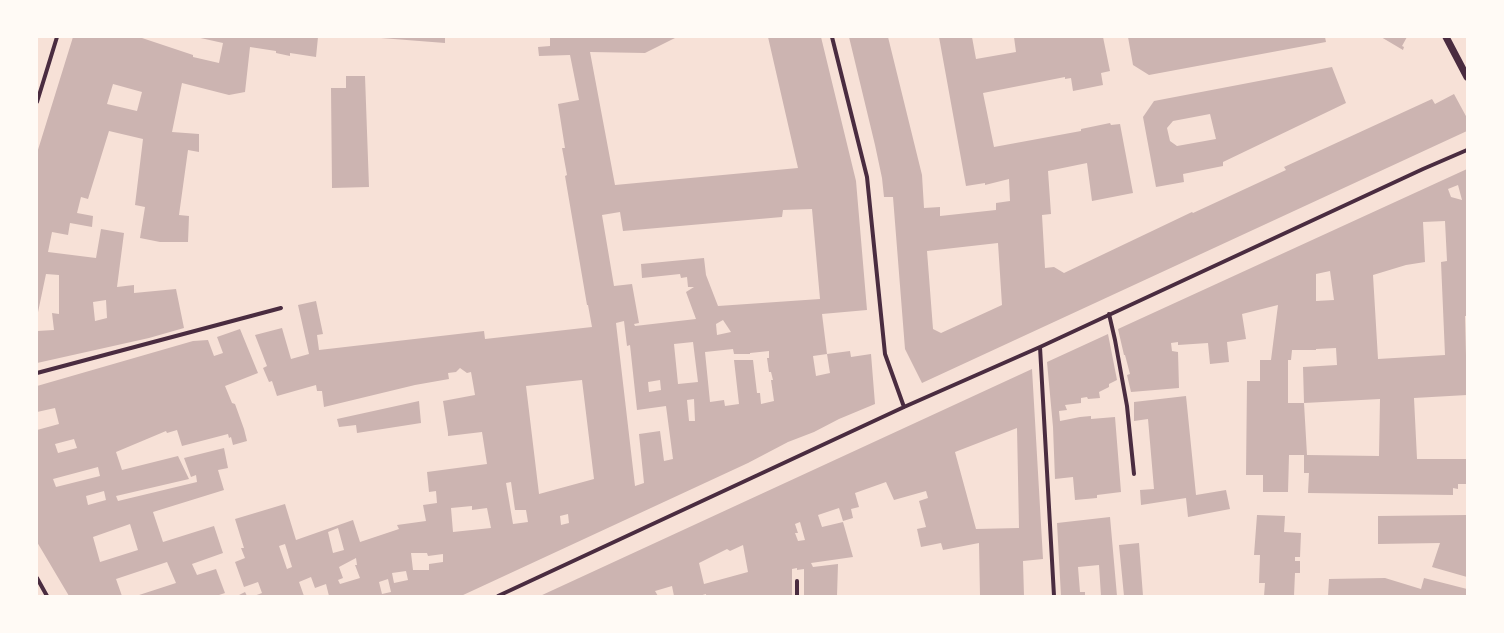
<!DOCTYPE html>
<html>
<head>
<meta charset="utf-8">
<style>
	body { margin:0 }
	#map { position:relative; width:1504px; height:633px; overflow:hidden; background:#f7e1d7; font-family:"Playfair Display",serif }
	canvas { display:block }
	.frame { position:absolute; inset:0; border:38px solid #fffaf5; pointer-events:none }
</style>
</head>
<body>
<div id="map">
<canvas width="1504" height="633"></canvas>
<div class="frame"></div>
</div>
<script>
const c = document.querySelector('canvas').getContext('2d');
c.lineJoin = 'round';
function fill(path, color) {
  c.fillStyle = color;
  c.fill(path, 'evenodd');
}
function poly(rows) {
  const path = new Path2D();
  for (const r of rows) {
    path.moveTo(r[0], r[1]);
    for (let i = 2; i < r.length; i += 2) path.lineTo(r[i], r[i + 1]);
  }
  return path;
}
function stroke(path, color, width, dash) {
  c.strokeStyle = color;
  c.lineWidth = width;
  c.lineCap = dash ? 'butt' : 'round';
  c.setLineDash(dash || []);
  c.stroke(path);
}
const building = poly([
	[73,37,139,37,193,55,193,57,219,63,223,43,196,37,318,37,316,57,290,53,290,56,276,53,276,51,250,47,245,92,229,95,182,83,172,132,199,134,199,152,188,150,179,215,189,216,188,242,160,242,140,238,145,207,135,205,143,139,109,131,88,199,81,197,77,213,93,216,92,227,70,223,68,235,52,232,48,252,96,258,101,229,124,233,117,287,134,285,134,293,176,289,184,328,149,338,37,363,37,331,54,330,52,313,59,314,59,275,46,274,37,317,37,153],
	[113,84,142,92,137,111,107,104],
	[106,300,107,318,95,321,93,302],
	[382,37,445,37,445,43,381,38],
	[550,37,677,37,645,53,590,52,615,185,798,168,768,37,821,37,856,181,867,310,822,314,827,354,813,356,816,376,830,373,827,354,850,351,851,357,871,354,875,404,839,419,814,432,788,442,748,463,461,596,329,596,326,584,315,588,311,577,299,582,304,596,254,596,262,593,258,582,244,587,235,562,245,558,241,548,244,548,235,519,285,504,296,540,353,520,360,542,399,529,397,525,426,521,423,505,437,503,436,491,429,492,427,472,487,464,482,432,448,436,448,433,443,401,475,395,471,372,467,373,460,368,456,372,448,373,449,379,415,385,324,407,322,391,317,391,316,385,277,396,272,381,269,382,263,368,267,366,255,335,282,328,291,359,309,354,298,305,316,301,323,334,317,335,319,350,484,331,485,339,592,327,588,305,587,305,565,176,567,175,562,148,565,148,558,104,579,100,570,55,539,56,538,47,550,46],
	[812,209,820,299,718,306,706,275,704,258,641,264,642,278,680,274,681,278,687,277,688,287,694,287,686,292,696,319,635,326,634,324,639,323,632,284,614,286,602,215,620,212,623,231,782,217,783,210],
	[723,320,731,332,717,335,716,324],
	[624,321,627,346,630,345,637,410,666,406,673,459,664,461,660,431,639,434,644,483,635,486,616,323],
	[693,342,698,382,678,384,674,344],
	[733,349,734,354,750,354,750,353,769,351,769,358,767,358,769,372,771,372,773,380,771,380,774,401,761,404,760,393,757,393,753,360,734,360,739,404,725,406,724,400,710,402,705,352],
	[582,380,594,479,539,494,526,386],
	[660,380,661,390,649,392,648,382],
	[694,399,695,421,689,421,687,400],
	[511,482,515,510,526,510,528,522,513,524,506,483],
	[472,506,472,510,487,508,491,528,453,532,451,508],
	[568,514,569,523,561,525,560,516],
	[338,528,344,550,333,553,328,532],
	[285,544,292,567,287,569,279,546],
	[411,553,427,553,428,556,443,554,443,562,429,564,429,570,413,570],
	[356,558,357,565,355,565,360,578,340,584,338,580,343,578,339,567],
	[406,571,408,580,394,583,392,573],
	[388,579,391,592,382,594,379,582],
	[849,37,888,37,922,175,924,208,940,207,940,216,996,210,996,203,1010,201,1009,179,985,185,985,183,966,186,939,37,972,37,976,59,1016,52,1014,37,1103,37,1110,71,1101,73,1103,85,1073,91,1071,78,1065,79,1065,77,983,93,994,147,1081,131,1081,129,1110,123,1111,125,1120,124,1133,193,1092,201,1087,163,1048,171,1051,214,1042,215,1045,268,1054,267,1064,273,1192,212,1193,213,1286,170,1284,167,1432,99,1435,104,1454,94,1467,118,1467,131,922,383,905,349,893,197,884,197,882,178,875,145],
	[998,243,1002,305,941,333,933,329,927,251],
	[1128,37,1325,37,1326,42,1149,75,1133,65],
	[1381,37,1407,37,1402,46,1404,47,1403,50],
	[1332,67,1346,103,1223,162,1223,166,1183,174,1184,182,1156,187,1143,117,1154,101],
	[1210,114,1216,139,1177,146,1170,141,1167,128,1173,121],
	[346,76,365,76,369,187,332,188,331,88,346,88],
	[1467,169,1467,316,1465,316,1467,395,1414,398,1417,459,1467,459,1467,484,1458,484,1458,489,1453,488,1453,495,1308,493,1309,473,1304,473,1304,455,1289,455,1288,492,1263,492,1263,475,1246,475,1247,381,1260,381,1260,360,1271,360,1278,305,1242,314,1246,339,1227,342,1229,362,1210,364,1208,343,1178,345,1178,342,1171,343,1172,351,1178,352,1179,388,1131,392,1127,375,1130,374,1125,355,1124,355,1118,329],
	[1458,185,1462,200,1451,197,1448,189],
	[1445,221,1447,261,1441,262,1445,355,1378,359,1373,275,1406,265,1425,262,1423,222],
	[1330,271,1334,300,1316,301,1316,274],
	[1336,348,1337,365,1303,367,1304,403,1288,403,1288,360,1291,360,1292,350,1316,350,1316,349],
	[1380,399,1379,456,1307,455,1304,403],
	[240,329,258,373,225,386,232,403,235,404,244,429,247,441,233,445,231,437,229,438,228,434,182,446,177,430,167,433,166,431,116,452,122,470,178,456,189,479,116,496,118,501,197,482,196,475,191,477,184,458,224,448,228,468,218,470,224,490,153,512,163,542,214,526,223,553,192,564,197,575,216,569,225,593,216,596,136,596,176,583,167,562,116,579,122,596,69,596,37,542,37,430,59,424,55,408,37,412,37,386,193,341,208,340,214,356,223,353,217,337],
	[74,439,77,448,58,453,55,444],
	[98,467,100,476,56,487,53,479],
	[104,491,106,500,88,505,86,496],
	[130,524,138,550,100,562,93,537],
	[1108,334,1117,380,1109,384,1109,387,1099,392,1100,398,1088,399,1087,397,1081,398,1081,403,1065,405,1067,410,1059,411,1060,421,1080,417,1091,416,1091,419,1115,417,1121,492,1097,495,1097,498,1075,500,1073,477,1055,479,1053,427,1047,362],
	[1032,369,1043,559,1023,561,1024,596,980,596,979,543,943,550,941,543,921,547,917,529,926,527,919,501,928,498,926,491,894,500,886,482,855,493,859,507,851,509,853,518,843,521,839,508,818,515,822,527,843,522,853,557,811,563,813,567,838,564,837,596,804,596,804,569,797,570,797,568,792,569,792,596,706,596,706,594,699,596,674,596,672,586,655,591,658,596,540,596],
	[1017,428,1019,528,976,529,955,452],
	[800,522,805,540,798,541,795,533,798,533,795,524],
	[743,545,748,572,704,584,699,563,727,549,730,551],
	[1186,396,1196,495,1226,490,1230,509,1188,517,1186,498,1141,505,1140,490,1154,489,1148,419,1134,421,1134,402],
	[419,401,421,423,357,433,356,425,339,427,337,419],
	[1257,515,1285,516,1284,532,1301,533,1300,557,1295,557,1295,561,1300,561,1300,573,1295,573,1294,596,1264,596,1265,583,1259,583,1260,555,1254,555],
	[1467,515,1467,577,1432,567,1440,543,1378,544,1378,516],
	[1110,517,1117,596,1101,596,1099,565,1078,567,1080,592,1085,592,1085,596,1061,596,1057,523],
	[1139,543,1143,596,1124,596,1119,545],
	[1385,578,1421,589,1424,578,1467,589,1467,593,1466,596,1328,596,1329,579],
	[245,592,247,596,237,596]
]);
const minor = poly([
	[832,37,867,177,885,354,904,407],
	[37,102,57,37],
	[1109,314,1115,340,1127,406,1134,474],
	[1040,347,1054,596],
	[37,373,281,308],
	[37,578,47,596],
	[498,596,904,407,1040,347,1423,169,1467,150],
	[797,596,797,581]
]);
const tertiary = poly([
	[1446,37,1467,77]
]);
fill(building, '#ccb4b1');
stroke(minor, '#4a2c40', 4);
stroke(tertiary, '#4a2c40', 7);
</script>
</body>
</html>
